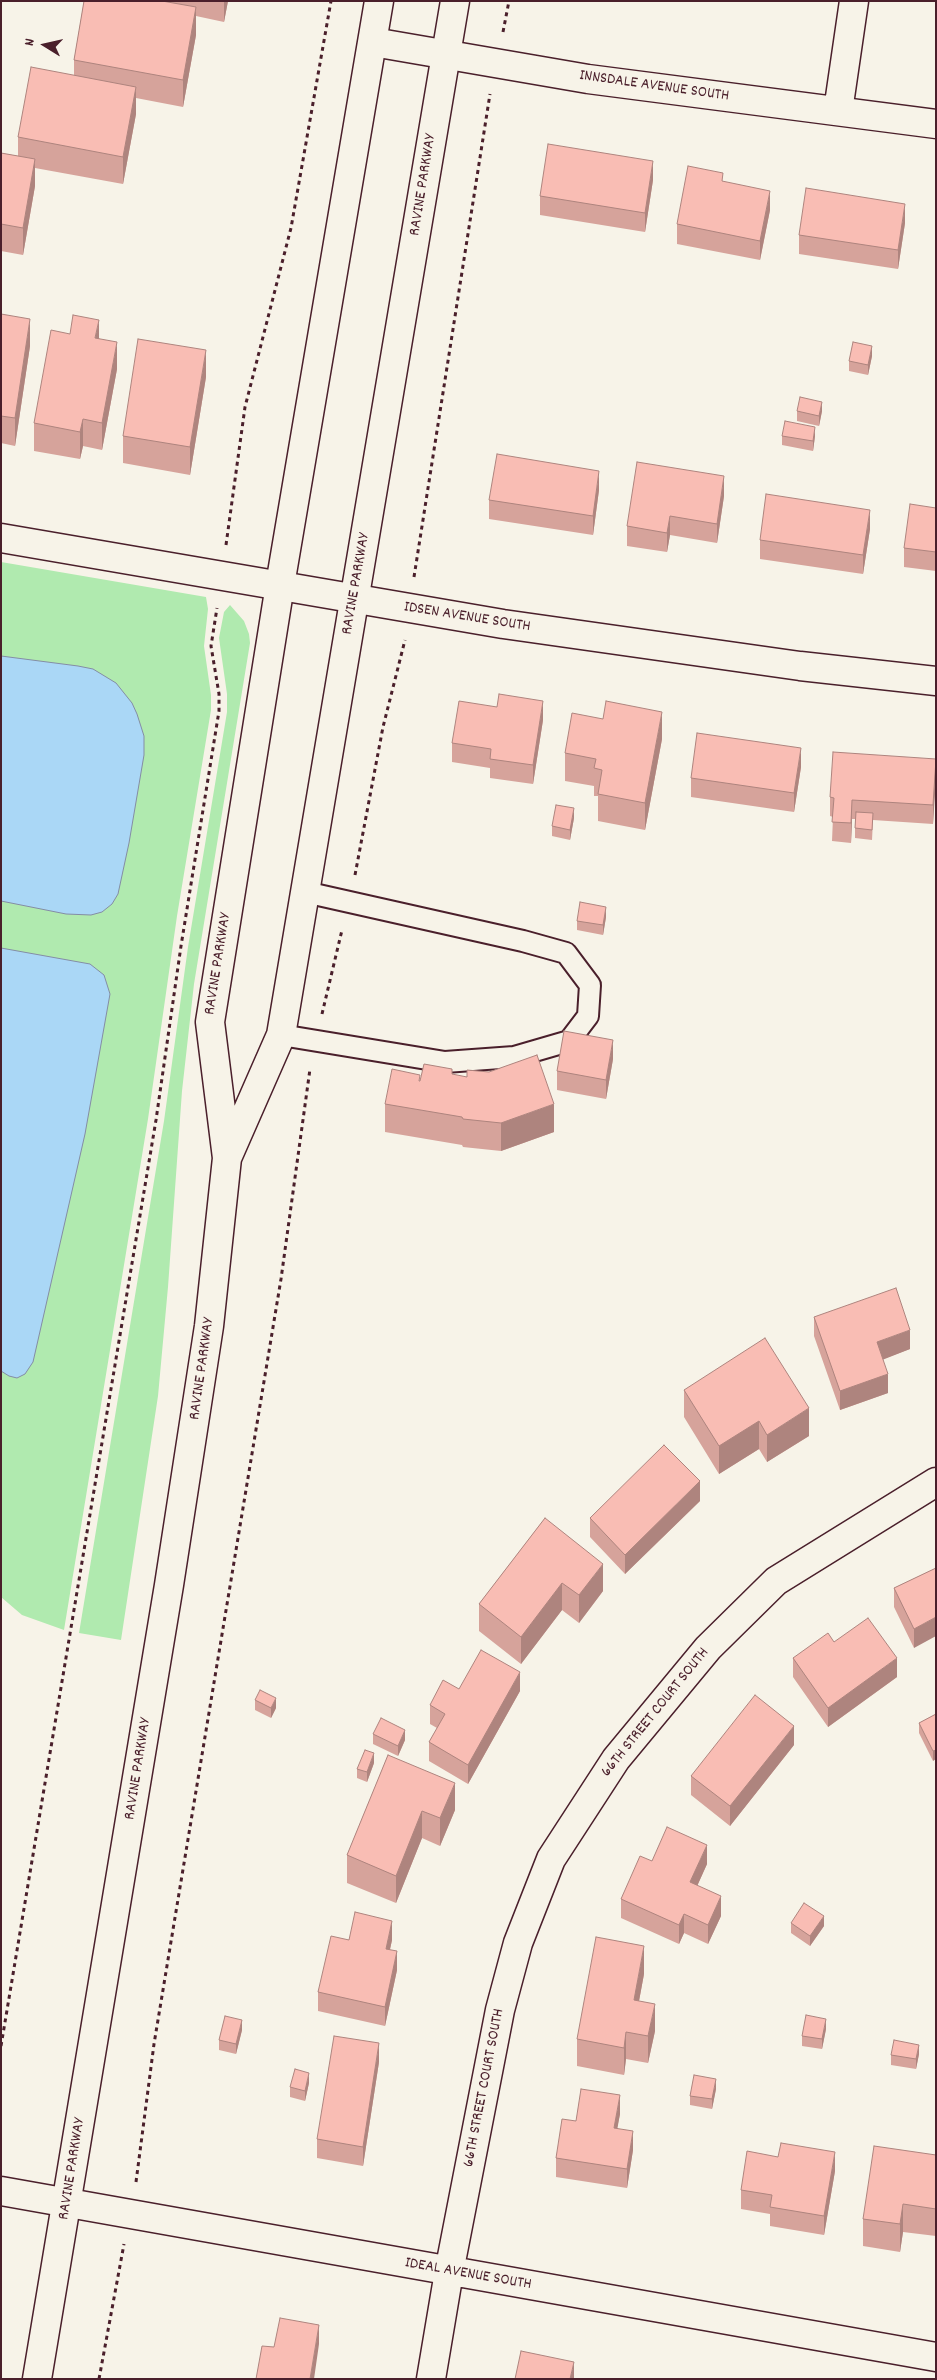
<!DOCTYPE html>
<html>
<head>
<meta charset="utf-8">
<style>
	body { margin:0 }
	#map { position:relative; width:937px; height:2380px; overflow:hidden; background:#f7f3e8; font-family:Dekko,sans-serif }
	canvas { display:block }
	.frame { position:absolute; inset:0; border:2px solid #4a1f2b; pointer-events:none }
	.north { position:absolute; left:20px; top:20px; width:50px; height:50px; -webkit-text-stroke:4px #f7f3e8; paint-order:stroke; rotate:280deg; font-size:14px; font-weight:700; line-height:20px; text-align:center; color:#4a1f2b }
	.north::after { content:''; display:block; margin:auto; width:18px; height:22px; background:#4a1f2b; clip-path:polygon(50% 0,100% 100%,50% 72%,0 100%) }
</style>
</head>
<body>
<div id="map">
<canvas width="937" height="2380"></canvas>
<div class="frame"></div>
<div class="north">N</div>
</div>
<script>
const c = document.querySelector('canvas').getContext('2d');
c.lineJoin = 'round';
function fill(path, color) {
  c.fillStyle = color;
  c.fill(path, 'evenodd');
}
function poly(rows) {
  const path = new Path2D();
  for (const r of rows) {
    path.moveTo(r[0], r[1]);
    for (let i = 2; i < r.length; i += 2) path.lineTo(r[i], r[i + 1]);
  }
  return path;
}
function stroke(path, color, width, dash) {
  c.strokeStyle = color;
  c.lineWidth = width;
  c.lineCap = dash ? 'butt' : 'round';
  c.setLineDash(dash || []);
  c.stroke(path);
}
function drawText(font, color, halo, rows, align = 'center') {
  c.font = font + ' Dekko,sans-serif';
  c.lineWidth = 5;
  c.setLineDash([]);
  c.textBaseline = 'middle';
  c.strokeStyle = halo;
  c.fillStyle = color;
  for (const [text, x, y, turn = 0] of rows) {
    c.save();
    c.translate(x, y);
    c.rotate((+turn || 0) * Math.PI / 180);
    c.textAlign = isNaN(turn) ? turn : align;
    if (halo) c.strokeText(text, 0, 0);
    c.fillText(text, 0, 0);
    c.restore();
  }
}
const green = poly([
	[1,562,206,597,208,609,204,646,211,695,211,710,177,916,148,1119,64,1630,22,1615,1,1597],
	[230,605,244,621,249,634,250,643,194,984,182,1091,168,1287,158,1396,121,1640,79,1633,164,1121,188,947,227,712,227,694,219,638,224,612]
]);
const water = poly([
	[1,656,78,666,93,669,116,683,132,703,137,714,144,736,144,755,129,843,118,894,112,904,102,912,91,915,66,914,1,901,1,656],
	[1,948,90,964,104,975,110,994,85,1134,33,1362,25,1374,17,1378,9,1376,1,1371,1,948]
]);
const path = poly([
	[503,32,509,1],
	[226,545,245,407,291,228,331,1],
	[414,577,490,94],
	[355,875,383,727,405,640],
	[322,1014,342,930],
	[1,2046,156,1120,181,946,219,711,219,694,211,646,217,608],
	[136,2182,154,2044,281,1279,310,1069],
	[99,2379,124,2244]
]);
const service = poly([
	[281,1035,445,1062,514,1057,569,1041,588,1016,590,985,566,953,523,941,305,892]
]);
const minor = poly([
	[373,42,588,79,936,124],
	[838,111,854,1],
	[1,538,503,624,800,666,936,681],
	[1,2191,936,2357],
	[431,2379,449,2272,500,2010,518,1943,551,1859,616,1759,708,1648,776,1581,936,1482]
]);
const tertiary = poly([
	[227,1158,281,1035,455,1],
	[37,2379,169,1585,209,1326,227,1158,210,1022,280,585,379,1]
]);
const wall = poly([
	[84,1,228,1,224,22,196,16,196,35,183,107,136,98,136,114,123,184,35,168,35,186,23,255,1,251,1,153,18,156,18,137,74,75,74,60],
	[653,180,645,232,540,215,540,196],
	[770,210,760,260,677,244,677,224],
	[905,223,898,269,799,254,799,235],
	[1,314,30,346,15,446,1,443],
	[70,334,99,338,117,369,102,450,83,446,80,459,34,451,34,423],
	[872,356,868,375,849,371,849,361],
	[206,377,190,475,123,463,123,436],
	[797,411,822,411,819,426,797,421],
	[782,436,815,436,813,451,782,445],
	[599,490,593,535,489,519,489,500],
	[724,496,717,543,670,535,667,552,627,546,627,526],
	[936,508,936,571,904,567,904,548],
	[870,529,863,574,760,559,760,540],
	[543,720,533,784,490,778,490,768,452,762,452,743],
	[662,739,645,830,598,821,598,796,594,796,594,786,565,781,565,753],
	[936,759,933,824,873,820,872,840,855,838,855,819,852,819,851,843,832,841,833,817,830,816,830,797],
	[801,767,794,812,691,797,691,778],
	[574,818,570,840,552,836,552,826],
	[606,917,603,935,577,930,577,921],
	[613,1059,606,1099,557,1090,557,1071],
	[452,1074,554,1132,501,1151,463,1147,462,1145,385,1132,385,1104,420,1081],
	[814,1317,910,1349,883,1359,888,1393,840,1410,814,1336],
	[684,1390,809,1436,767,1462,759,1449,719,1474,684,1417],
	[700,1501,625,1574,590,1537,590,1518],
	[545,1518,603,1591,579,1623,562,1610,521,1664,479,1631,479,1604],
	[936,1568,914,1648,894,1607,894,1588],
	[834,1642,897,1677,828,1727,793,1677,793,1658],
	[459,1689,520,1691,468,1784,429,1761,429,1742,437,1728,430,1724,430,1705],
	[255,1700,276,1708,271,1718,255,1710],
	[936,1714,933,1761,919,1733,919,1723],
	[373,1734,405,1740,398,1756,373,1744],
	[794,1745,730,1826,691,1795,691,1776],
	[388,1755,455,1810,440,1846,422,1838,396,1903,347,1883,347,1855],
	[374,1763,367,1782,357,1778,357,1769],
	[652,1861,707,1864,697,1886,721,1916,708,1944,684,1933,679,1944,621,1918,621,1899],
	[791,1923,824,1926,810,1946,791,1933],
	[349,1940,392,1940,390,1949,397,1970,385,2026,318,2011,318,1992],
	[644,1974,639,2001,655,2031,648,2063,626,2059,624,2075,577,2066,577,2039],
	[826,2029,822,2049,802,2046,802,2036],
	[242,2030,236,2054,219,2050,219,2040],
	[919,2054,916,2069,891,2065,891,2055],
	[379,2062,363,2166,317,2158,317,2139],
	[309,2083,305,2101,290,2097,290,2087],
	[716,2089,712,2109,690,2105,690,2096],
	[620,2114,617,2128,633,2150,627,2188,556,2177,556,2158,576,2121],
	[936,2155,936,2236,903,2232,900,2252,863,2246,863,2219],
	[835,2171,824,2235,770,2226,770,2214,741,2209,741,2190]
]);
const shadedWall = poly([
	[224,1,228,1,224,22],
	[196,7,196,35,183,107,183,80],
	[136,87,136,114,123,184,123,157],
	[35,159,35,186,23,255,23,228],
	[653,161,653,180,645,232,645,213],
	[770,191,770,210,760,260,760,241],
	[905,204,905,223,898,269,898,250],
	[30,319,30,346,15,446,15,418],
	[99,320,99,348,95,338],
	[117,342,117,369,102,450,102,423],
	[872,346,872,356,868,375,868,365],
	[206,350,206,377,190,475,190,447],
	[822,402,822,411,819,426,819,416],
	[83,419,83,446,80,459,80,432],
	[815,427,815,436,813,451,813,441],
	[599,471,599,490,593,535,593,516],
	[724,476,724,496,717,543,717,524],
	[870,510,870,529,863,574,863,555],
	[670,516,670,535,667,552,667,533],
	[543,701,543,720,533,784,533,765],
	[662,712,662,739,645,830,645,803],
	[801,748,801,767,794,812,794,793],
	[936,760,936,779,933,824,933,805],
	[852,800,852,819,851,843,851,823],
	[574,808,574,818,570,840,570,830],
	[606,907,606,917,603,935,603,925],
	[613,1040,613,1059,606,1099,606,1080],
	[554,1104,554,1132,501,1151,501,1123],
	[910,1330,910,1349,877,1362,877,1342],
	[888,1374,888,1393,840,1410,840,1391],
	[809,1408,809,1436,767,1462,767,1435],
	[759,1421,759,1449,719,1474,719,1446],
	[700,1481,700,1501,625,1574,625,1555],
	[603,1564,603,1591,579,1623,579,1595],
	[562,1583,562,1610,521,1664,521,1637],
	[936,1617,936,1636,914,1648,914,1629],
	[897,1658,897,1677,828,1727,828,1708],
	[520,1672,520,1691,468,1784,468,1765],
	[276,1698,276,1708,271,1718,271,1708],
	[794,1726,794,1745,730,1826,730,1806],
	[405,1730,405,1740,398,1756,398,1746],
	[936,1750,936,1759,933,1761,933,1751],
	[374,1753,374,1763,367,1782,367,1772],
	[455,1783,455,1810,440,1846,440,1818],
	[422,1811,422,1838,396,1903,396,1876],
	[707,1845,707,1864,690,1902,690,1882],
	[721,1896,721,1916,708,1944,708,1925],
	[684,1914,684,1933,679,1944,679,1925],
	[824,1916,824,1926,810,1946,810,1936],
	[392,1921,392,1940,386,1968,386,1949],
	[644,1946,644,1974,634,2028,634,2000],
	[397,1951,397,1970,385,2026,385,2007],
	[655,2004,655,2031,648,2063,648,2036],
	[826,2019,826,2029,822,2049,822,2039],
	[242,2020,242,2030,236,2054,236,2044],
	[626,2032,626,2059,624,2075,624,2048],
	[379,2043,379,2062,363,2166,363,2147],
	[919,2045,919,2054,916,2069,916,2059],
	[309,2073,309,2083,305,2101,305,2091],
	[716,2079,716,2089,712,2109,712,2099],
	[620,2095,620,2114,614,2147,614,2128],
	[633,2131,633,2150,627,2188,627,2169],
	[835,2152,835,2171,824,2235,824,2216],
	[903,2204,903,2232,900,2252,900,2224],
	[319,2325,319,2344,314,2379,310,2379],
	[574,2362,574,2379,570,2379]
]);
const building = poly([
	[84,1,162,1,196,7,183,80,74,60,84,1],
	[31,67,136,87,123,157,18,137,31,67],
	[548,144,653,161,645,213,540,196,548,144],
	[1,153,35,159,23,228,1,224,1,153],
	[688,166,723,173,722,181,770,191,760,241,677,224,688,166],
	[806,188,905,204,898,250,799,235,806,188],
	[1,314,30,319,15,418,1,416,1,314],
	[73,315,99,320,95,338,117,342,102,423,83,419,80,432,34,423,51,330,70,334,73,315],
	[138,339,206,350,190,447,123,436,138,339],
	[853,342,872,346,868,365,849,361,853,342],
	[800,397,822,402,819,416,797,411,800,397],
	[785,421,815,427,813,441,782,436,785,421],
	[497,454,599,471,593,516,489,500,497,454],
	[637,462,724,476,717,524,670,516,667,533,627,526,637,462],
	[766,494,870,510,863,555,760,540,766,494],
	[910,504,936,508,936,552,904,548,910,504],
	[499,694,543,701,533,765,490,759,491,749,452,743,459,701,497,707,499,694],
	[606,701,662,712,645,803,598,794,602,770,594,768,596,759,565,753,572,713,603,719,606,701],
	[697,733,801,748,794,793,691,778,697,733],
	[833,752,936,759,933,805,852,800,851,823,832,822,834,798,830,797,833,752],
	[556,805,574,808,570,830,552,826,556,805],
	[856,812,873,813,872,830,855,828,856,812],
	[580,902,606,907,603,925,577,921,580,902],
	[564,1031,613,1040,606,1080,557,1071,564,1031],
	[537,1055,554,1104,501,1123,463,1119,462,1117,385,1104,392,1069,420,1075,419,1081,420,1081,424,1064,452,1069,452,1074,467,1077,467,1070,489,1072,537,1055],
	[896,1288,910,1330,877,1342,888,1374,840,1391,814,1317,896,1288],
	[765,1338,809,1408,767,1435,759,1421,719,1446,684,1390,765,1338],
	[664,1445,700,1481,625,1555,590,1518,664,1445],
	[545,1518,603,1564,579,1595,562,1583,521,1637,479,1604,545,1518],
	[936,1568,936,1617,914,1629,894,1588,936,1568],
	[868,1618,897,1658,828,1708,793,1658,828,1633,834,1642,868,1618],
	[481,1650,520,1672,468,1765,429,1742,445,1714,430,1705,443,1680,459,1689,481,1650],
	[260,1690,276,1698,271,1708,255,1700,260,1690],
	[755,1695,794,1726,730,1806,691,1776,755,1695],
	[936,1714,936,1750,933,1751,919,1723,936,1714],
	[381,1718,405,1730,398,1746,373,1734,381,1718],
	[365,1750,374,1753,367,1772,357,1769,365,1750],
	[388,1755,455,1783,440,1818,422,1811,396,1876,347,1855,388,1755],
	[667,1827,707,1845,690,1882,721,1896,708,1925,684,1914,679,1925,621,1899,640,1856,652,1861,667,1827],
	[804,1903,824,1916,810,1936,791,1923,804,1903],
	[355,1912,392,1921,386,1949,397,1951,385,2007,318,1992,331,1936,349,1940,355,1912],
	[596,1937,644,1946,634,2000,655,2004,648,2036,626,2032,624,2048,577,2039,596,1937],
	[806,2015,826,2019,822,2039,802,2036,806,2015],
	[225,2016,242,2020,236,2044,219,2040,225,2016],
	[334,2036,379,2043,363,2147,317,2139,334,2036],
	[894,2040,919,2045,916,2059,891,2055,894,2040],
	[295,2069,309,2073,305,2091,290,2087,295,2069],
	[694,2075,716,2079,712,2099,690,2096,694,2075],
	[581,2089,620,2095,614,2128,633,2131,627,2169,556,2158,562,2119,576,2121,581,2089],
	[781,2143,835,2152,824,2216,770,2207,772,2195,741,2190,747,2151,778,2157,781,2143],
	[874,2146,936,2155,936,2209,903,2204,900,2224,863,2219,874,2146],
	[280,2318,319,2325,310,2379,256,2379,262,2346,274,2347,280,2318],
	[521,2351,574,2362,570,2379,515,2379,521,2351]
]);
const streetNames = [
	["INNSDALE AVENUE SOUTH",654,87,8],
	["RAVINE PARKWAY",424,185,-81],
	["RAVINE PARKWAY",357,584,-80],
	["IDSEN AVENUE SOUTH",467,618,9],
	["RAVINE PARKWAY",219,964,-81],
	["RAVINE PARKWAY",203,1369,-82],
	["66TH STREET COURT SOUTH",656,1713,-51],
	["RAVINE PARKWAY",139,1769,-81],
	["66TH STREET COURT SOUTH",485,2088,-79],
	["RAVINE PARKWAY",73,2169,-81],
	["IDEAL AVENUE SOUTH",468,2275,10]
];
fill(green, '#b0eaaf');
fill(water, '#aad7f6');
stroke(water, '#848da5', 1);
stroke(service, '#4a1f2b', 24);
stroke(minor, '#4a1f2b', 31);
stroke(tertiary, '#4a1f2b', 31);
stroke(path, '#4a1f2b', 3, [4, 4]);
stroke(service, '#f7f3e8', 20);
stroke(minor, '#f7f3e8', 28);
stroke(tertiary, '#f7f3e8', 28);
fill(wall, '#d6a39b');
fill(shadedWall, '#ae847e');
fill(building, '#f9bdb4');
stroke(building, '#ae847e', 1);
drawText('16px', '#4a1f2b', '#f7f3e8', streetNames);
</script>
</body>
</html>
